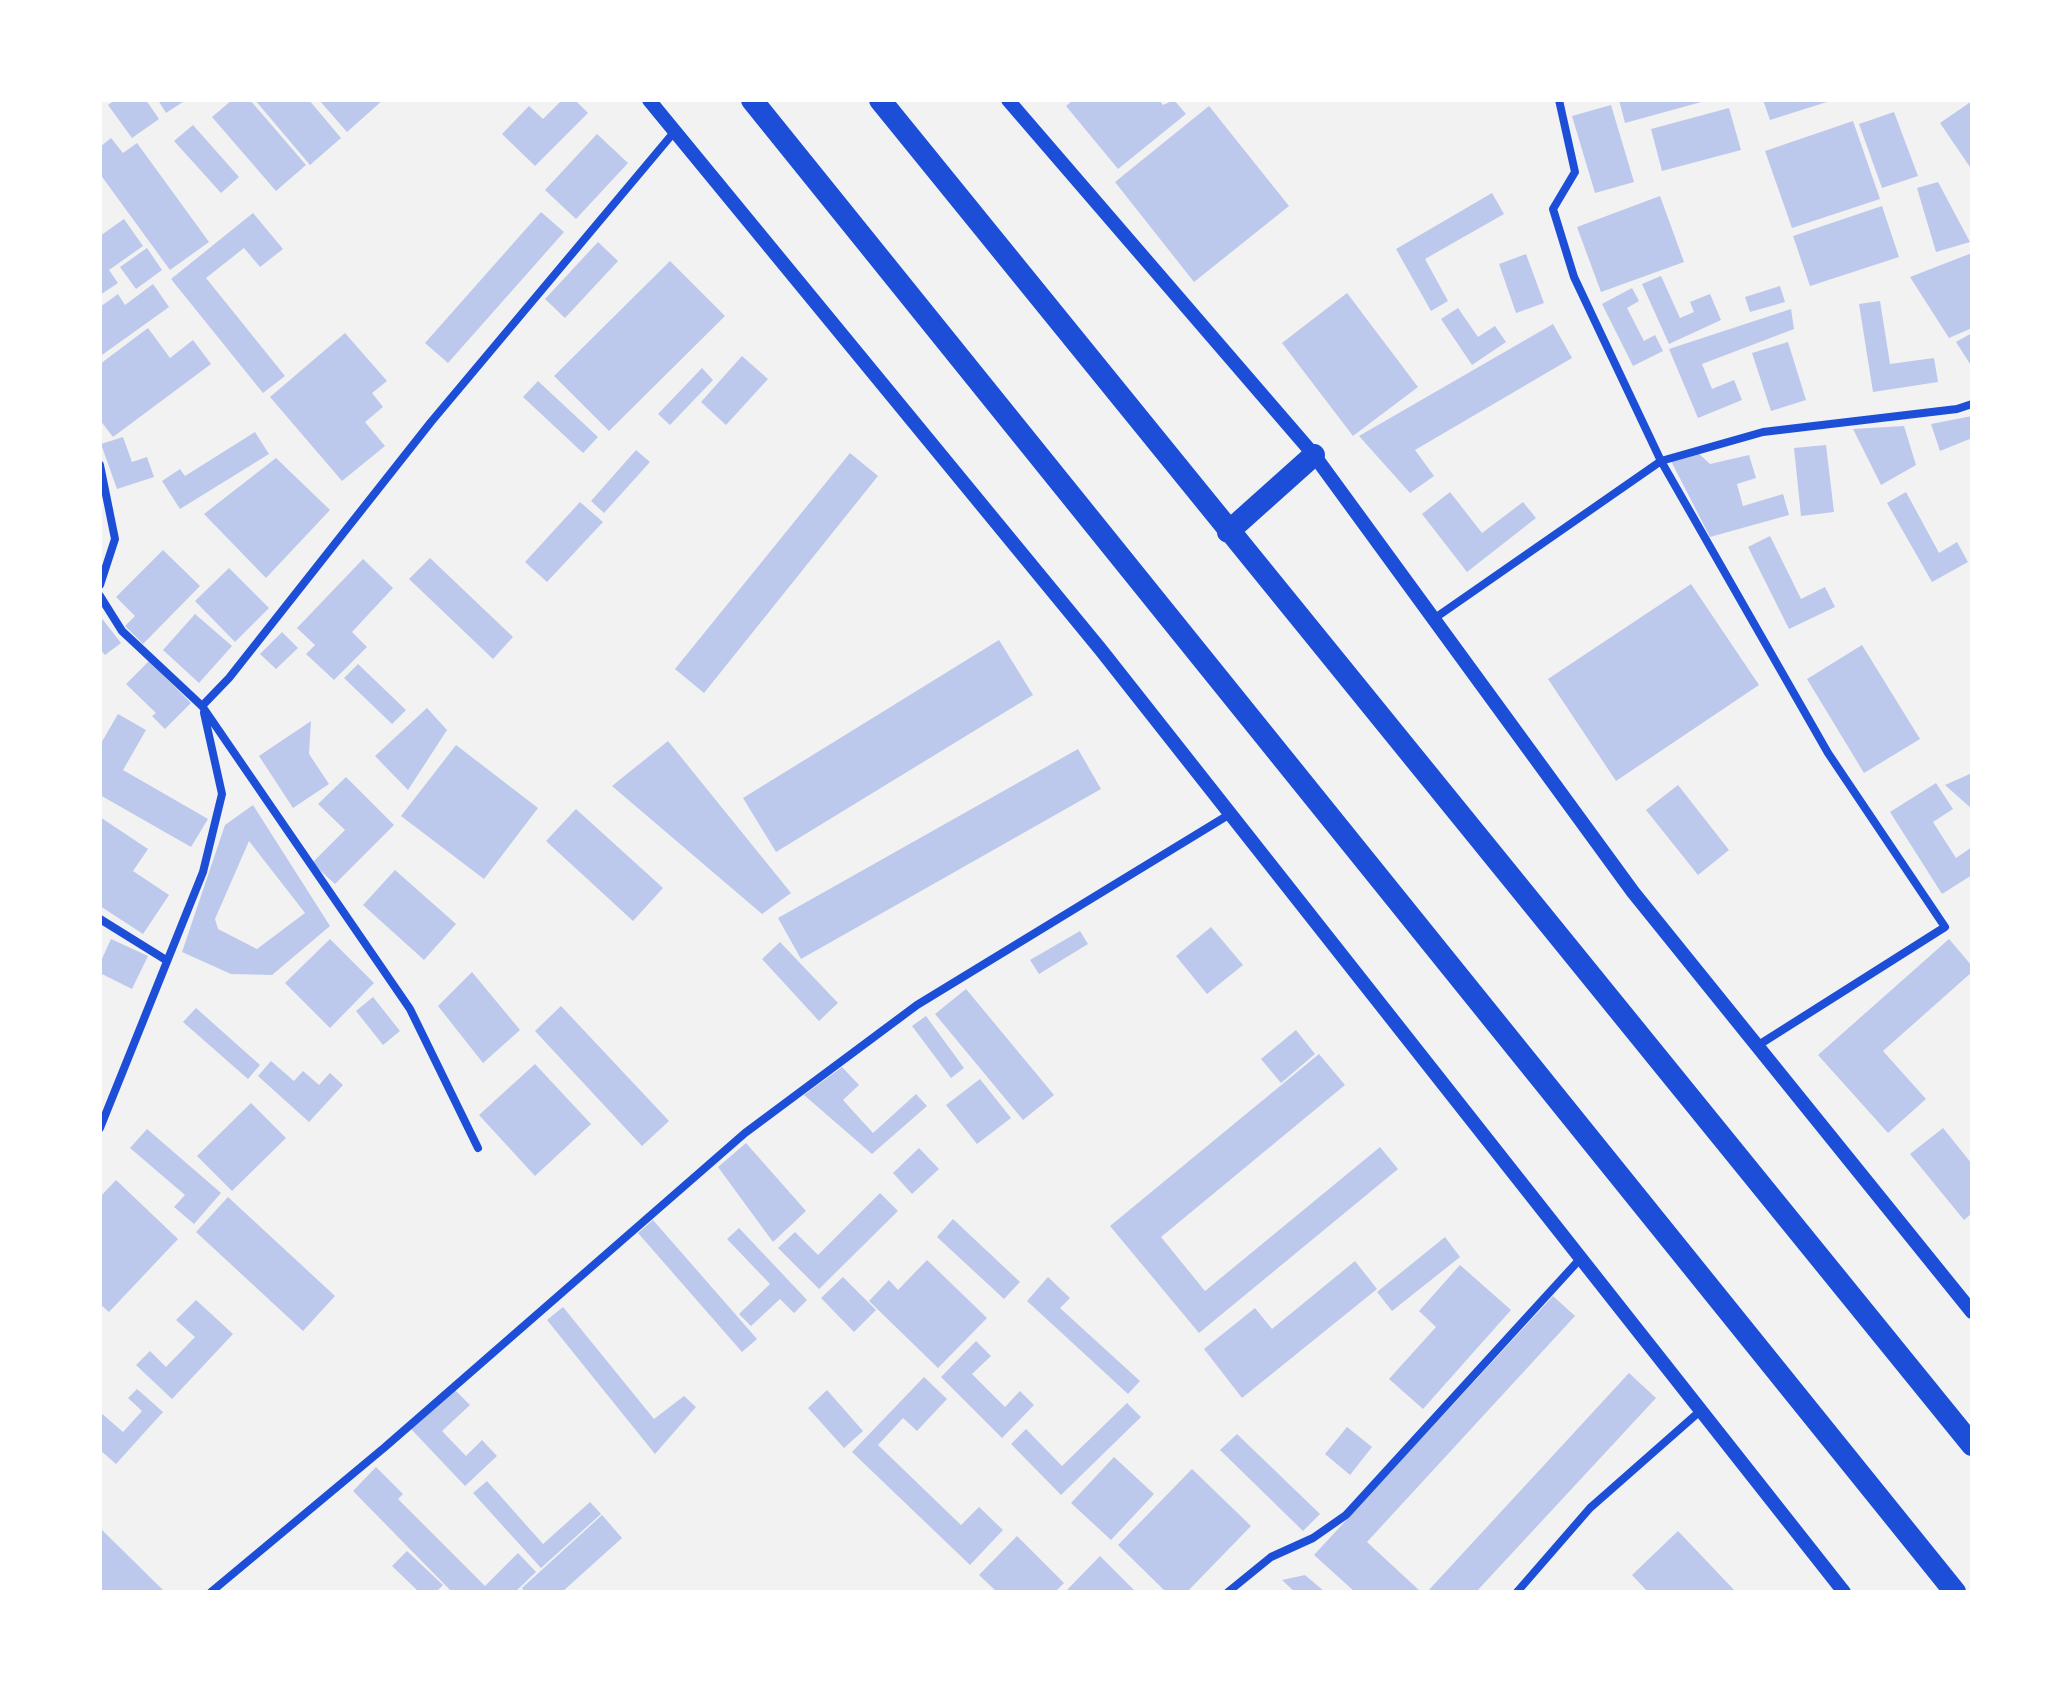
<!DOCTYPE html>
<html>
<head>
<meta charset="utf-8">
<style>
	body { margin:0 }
	#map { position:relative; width:2072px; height:1692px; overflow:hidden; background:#f2f2f2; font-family:Signika,sans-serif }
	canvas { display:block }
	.frame { position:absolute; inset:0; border:102px solid #fff; pointer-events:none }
</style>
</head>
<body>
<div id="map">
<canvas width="2072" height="1692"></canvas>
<div class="frame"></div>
</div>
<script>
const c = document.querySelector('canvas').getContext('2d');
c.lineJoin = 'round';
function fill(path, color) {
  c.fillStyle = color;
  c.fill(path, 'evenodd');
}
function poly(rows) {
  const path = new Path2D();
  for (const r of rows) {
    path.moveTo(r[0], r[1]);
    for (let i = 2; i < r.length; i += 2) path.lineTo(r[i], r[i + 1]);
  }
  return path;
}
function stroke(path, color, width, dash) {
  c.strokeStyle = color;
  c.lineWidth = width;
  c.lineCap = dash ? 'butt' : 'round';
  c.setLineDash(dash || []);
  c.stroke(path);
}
const building = poly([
	[115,100,146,100,159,119,132,138,108,105],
	[158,100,186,100,166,113],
	[232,100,250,100,306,165,276,191,212,117],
	[255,100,309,100,341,138,310,165],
	[319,100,383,100,347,132],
	[562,100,575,100,588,113,535,166,502,134,529,106,543,119],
	[1073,100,1159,100,1163,105,1174,100,1186,114,1118,169,1066,106],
	[1619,100,1705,100,1705,101,1625,123],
	[1763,100,1829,100,1830,101,1770,120],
	[1972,101,1972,170,1940,123],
	[1611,105,1634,182,1595,193,1572,116],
	[1209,106,1289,206,1194,282,1115,182],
	[1729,108,1741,150,1662,171,1651,129],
	[1894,112,1918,176,1882,188,1859,124],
	[1853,121,1880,199,1792,228,1765,151],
	[193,125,239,177,221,193,174,141],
	[597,134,628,163,576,219,545,190],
	[111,138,123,153,137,143,209,242,170,270,100,174,100,147],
	[1938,182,1970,242,1936,252,1917,188],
	[1492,193,1504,214,1425,259,1448,301,1431,311,1396,249],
	[1660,196,1684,262,1601,292,1577,227],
	[1882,206,1899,257,1810,286,1793,236],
	[541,212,564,232,448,363,425,343],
	[253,213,283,249,260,267,244,248,206,278,285,376,263,393,171,279],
	[124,219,143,246,109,270,118,283,100,295,100,236],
	[598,242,618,261,565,318,545,299],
	[147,248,162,270,136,289,120,267],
	[1972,253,1972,328,1949,338,1910,277],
	[1526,254,1544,303,1516,313,1499,264],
	[670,261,725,316,609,431,554,376],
	[1661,276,1680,318,1694,312,1690,302,1710,294,1721,320,1669,344,1642,284],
	[153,284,169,307,102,355,100,307,118,294,125,305],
	[1780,286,1785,302,1750,312,1745,297],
	[1632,288,1639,301,1627,308,1644,341,1655,335,1663,351,1633,366,1602,304],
	[1347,293,1418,387,1353,436,1282,343],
	[1880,301,1890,364,1934,358,1938,382,1873,392,1859,304],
	[1458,308,1478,337,1495,326,1506,342,1472,365,1441,319],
	[1791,309,1794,329,1702,364,1712,389,1734,380,1742,400,1698,418,1669,349],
	[1553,324,1572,358,1415,450,1434,476,1410,493,1359,436],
	[148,328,170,358,193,340,211,364,113,437,100,420,100,364],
	[345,333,387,381,372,393,383,407,365,422,385,446,342,481,270,397],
	[1972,333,1972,367,1956,342],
	[1788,342,1806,400,1771,411,1752,353],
	[742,356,768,379,726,425,701,402],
	[702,368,713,380,670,425,658,414],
	[538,381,598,437,583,453,523,397],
	[1972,416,1972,438,1940,451,1931,424],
	[1904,426,1916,465,1881,485,1853,429],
	[255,432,269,454,180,509,162,481,180,469,185,476],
	[123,437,132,462,147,457,154,477,117,489,101,444],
	[1826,445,1834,512,1801,516,1794,448],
	[636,450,650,462,604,513,591,501],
	[1696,451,1710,464,1749,455,1756,478,1737,484,1743,506,1783,494,1789,515,1710,537,1671,461],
	[850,453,878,476,704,693,675,669],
	[276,458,330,510,266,578,204,514],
	[1450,492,1482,533,1523,502,1536,518,1467,572,1422,514],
	[1906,492,1939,553,1957,542,1968,562,1932,582,1887,503],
	[580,502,603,522,547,582,525,562],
	[1770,536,1801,599,1825,587,1835,607,1789,629,1748,547],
	[163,550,200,586,143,644,125,626,135,616,116,597],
	[430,558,513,637,493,659,409,579],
	[363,559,393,588,352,632,367,647,334,680,306,654,315,645,297,628],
	[229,568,269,608,235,642,195,601],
	[1691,584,1759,685,1616,781,1548,679],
	[195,614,232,646,199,683,163,650],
	[100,616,121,643,105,655,100,649],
	[282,632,298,648,276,669,260,654],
	[999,640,1033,695,776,852,743,798],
	[1862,645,1920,739,1864,773,1807,679],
	[149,661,191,703,165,729,152,716,156,713,126,684],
	[358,664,406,710,392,724,344,678],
	[427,708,447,730,408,790,375,756],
	[118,714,146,730,123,770,208,819,191,847,100,795,100,745],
	[311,721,309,754,329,784,293,808,259,756],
	[668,741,791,893,762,914,612,786],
	[456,745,538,808,484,879,401,816],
	[1078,749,1101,789,801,959,778,918],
	[1972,773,1972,809,1945,785],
	[346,777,394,825,335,884,312,863,345,830,318,804],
	[1936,783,1953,809,1933,822,1956,858,1972,847,1972,875,1942,894,1890,812],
	[1678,785,1729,850,1698,875,1646,810],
	[253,805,330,926,272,975,231,974,182,952,225,825],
	[249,841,305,913,257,949,218,929,215,919],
	[576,809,663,888,633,921,546,841],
	[100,817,148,849,133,871,169,895,143,934,100,906],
	[395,870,456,924,424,960,363,905],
	[1211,927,1243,965,1207,994,1176,956],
	[1080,931,1088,944,1039,974,1030,960],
	[111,939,148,956,132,989,100,973,100,963],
	[330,939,374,983,330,1028,285,983],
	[1949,939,1972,966,1972,972,1883,1051,1926,1099,1888,1133,1818,1055],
	[780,942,838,1003,819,1021,762,959],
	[472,972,520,1030,483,1063,438,1006],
	[966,989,1054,1095,1023,1120,935,1014],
	[373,997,400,1031,383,1045,356,1011],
	[561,1006,669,1121,642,1146,535,1031],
	[196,1008,260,1065,248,1079,183,1022],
	[926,1016,964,1068,951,1078,912,1026],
	[1296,1030,1315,1054,1281,1083,1261,1059],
	[1319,1054,1345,1085,1161,1237,1205,1291,1380,1147,1398,1169,1199,1333,1110,1226],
	[271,1061,294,1081,303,1071,319,1085,330,1073,343,1085,309,1122,258,1076],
	[535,1064,591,1124,535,1176,479,1115],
	[842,1067,859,1085,843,1100,873,1133,916,1094,927,1106,872,1154,804,1095],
	[980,1079,1011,1118,977,1144,946,1105],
	[251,1103,286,1138,232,1191,197,1156],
	[1943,1128,1972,1164,1972,1213,1964,1220,1910,1154],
	[147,1129,221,1193,194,1224,174,1207,185,1195,130,1148],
	[746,1143,806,1211,773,1242,718,1167],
	[919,1148,939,1169,912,1194,893,1173],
	[116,1180,178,1239,109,1312,100,1304,100,1197],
	[880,1193,898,1211,819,1289,778,1248,795,1232,818,1255],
	[228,1197,335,1296,303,1331,196,1232],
	[953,1219,1020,1282,1004,1299,937,1237],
	[653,1220,757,1339,742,1352,638,1233],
	[739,1228,807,1300,794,1313,780,1299,751,1326,739,1314,770,1284,727,1239],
	[1445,1237,1460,1257,1392,1311,1377,1292],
	[927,1260,987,1318,938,1368,869,1301,889,1280,898,1290],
	[1355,1261,1377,1289,1242,1398,1204,1349,1255,1308,1272,1329],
	[1460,1265,1511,1310,1423,1409,1389,1379,1436,1327,1419,1311],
	[843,1277,876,1310,854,1332,821,1298],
	[1048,1277,1070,1298,1060,1308,1140,1381,1128,1394,1027,1301],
	[1553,1296,1575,1316,1367,1542,1421,1592,1355,1592,1314,1555],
	[196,1300,233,1334,172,1399,136,1365,150,1351,166,1367,195,1337,176,1320],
	[563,1307,654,1419,684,1396,696,1407,655,1454,547,1320],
	[976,1341,991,1356,972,1374,1005,1407,1020,1391,1034,1405,1002,1438,941,1377],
	[1629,1373,1656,1398,1476,1592,1427,1592],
	[924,1377,947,1399,917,1431,903,1418,878,1445,961,1525,979,1507,1003,1530,970,1565,852,1452],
	[137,1389,163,1412,116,1464,100,1450,100,1412,123,1432,142,1411,128,1398],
	[454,1389,470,1405,442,1431,466,1456,482,1440,497,1456,465,1486,411,1429],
	[827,1390,863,1431,844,1448,808,1408],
	[1127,1403,1141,1417,1061,1495,1011,1444,1026,1429,1062,1466],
	[1347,1427,1372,1447,1350,1475,1325,1454],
	[1237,1434,1320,1514,1303,1531,1220,1450],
	[1114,1457,1154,1494,1111,1540,1071,1503],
	[376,1467,403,1494,398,1499,485,1586,518,1553,536,1572,515,1592,452,1592,353,1491],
	[1192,1469,1251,1526,1187,1592,1166,1592,1118,1545],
	[487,1481,543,1544,590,1502,601,1514,541,1568,473,1493],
	[602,1515,622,1538,562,1592,525,1592,522,1588],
	[100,1528,165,1592,104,1592,100,1588],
	[1678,1531,1736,1592,1648,1592,1632,1575],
	[1017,1536,1064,1583,1055,1592,997,1592,979,1575],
	[407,1551,443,1585,436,1592,419,1592,392,1566],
	[1100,1556,1136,1592,1065,1592],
	[1305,1575,1325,1592,1295,1592,1282,1580]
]);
const minor = poly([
	[1559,100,1575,172,1553,209,1574,277,1661,461,1828,753,1945,927,1757,1046],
	[100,465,115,539,100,585],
	[100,596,122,631,202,706,410,1009,478,1148],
	[1435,618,1661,461,1763,432,1957,409,1972,404],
	[202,706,229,678,431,422,675,131],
	[100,919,166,960],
	[100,1128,203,872,222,794,204,713],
	[211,1592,385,1447,745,1133,917,1005,1230,814],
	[1228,1592,1271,1557,1313,1538,1346,1515,1580,1259],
	[1517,1592,1590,1508,1699,1412]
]);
const tertiary = poly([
	[649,100,1101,650,1844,1592],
	[1008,100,1314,455,1633,892,1972,1312]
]);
const trunk = poly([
	[752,100,1955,1592],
	[880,100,1972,1445],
	[1228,532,1314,455]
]);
fill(building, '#bdc9ec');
stroke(minor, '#1d4ed8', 8);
stroke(tertiary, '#1d4ed8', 14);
stroke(trunk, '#1d4ed8', 22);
</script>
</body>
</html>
